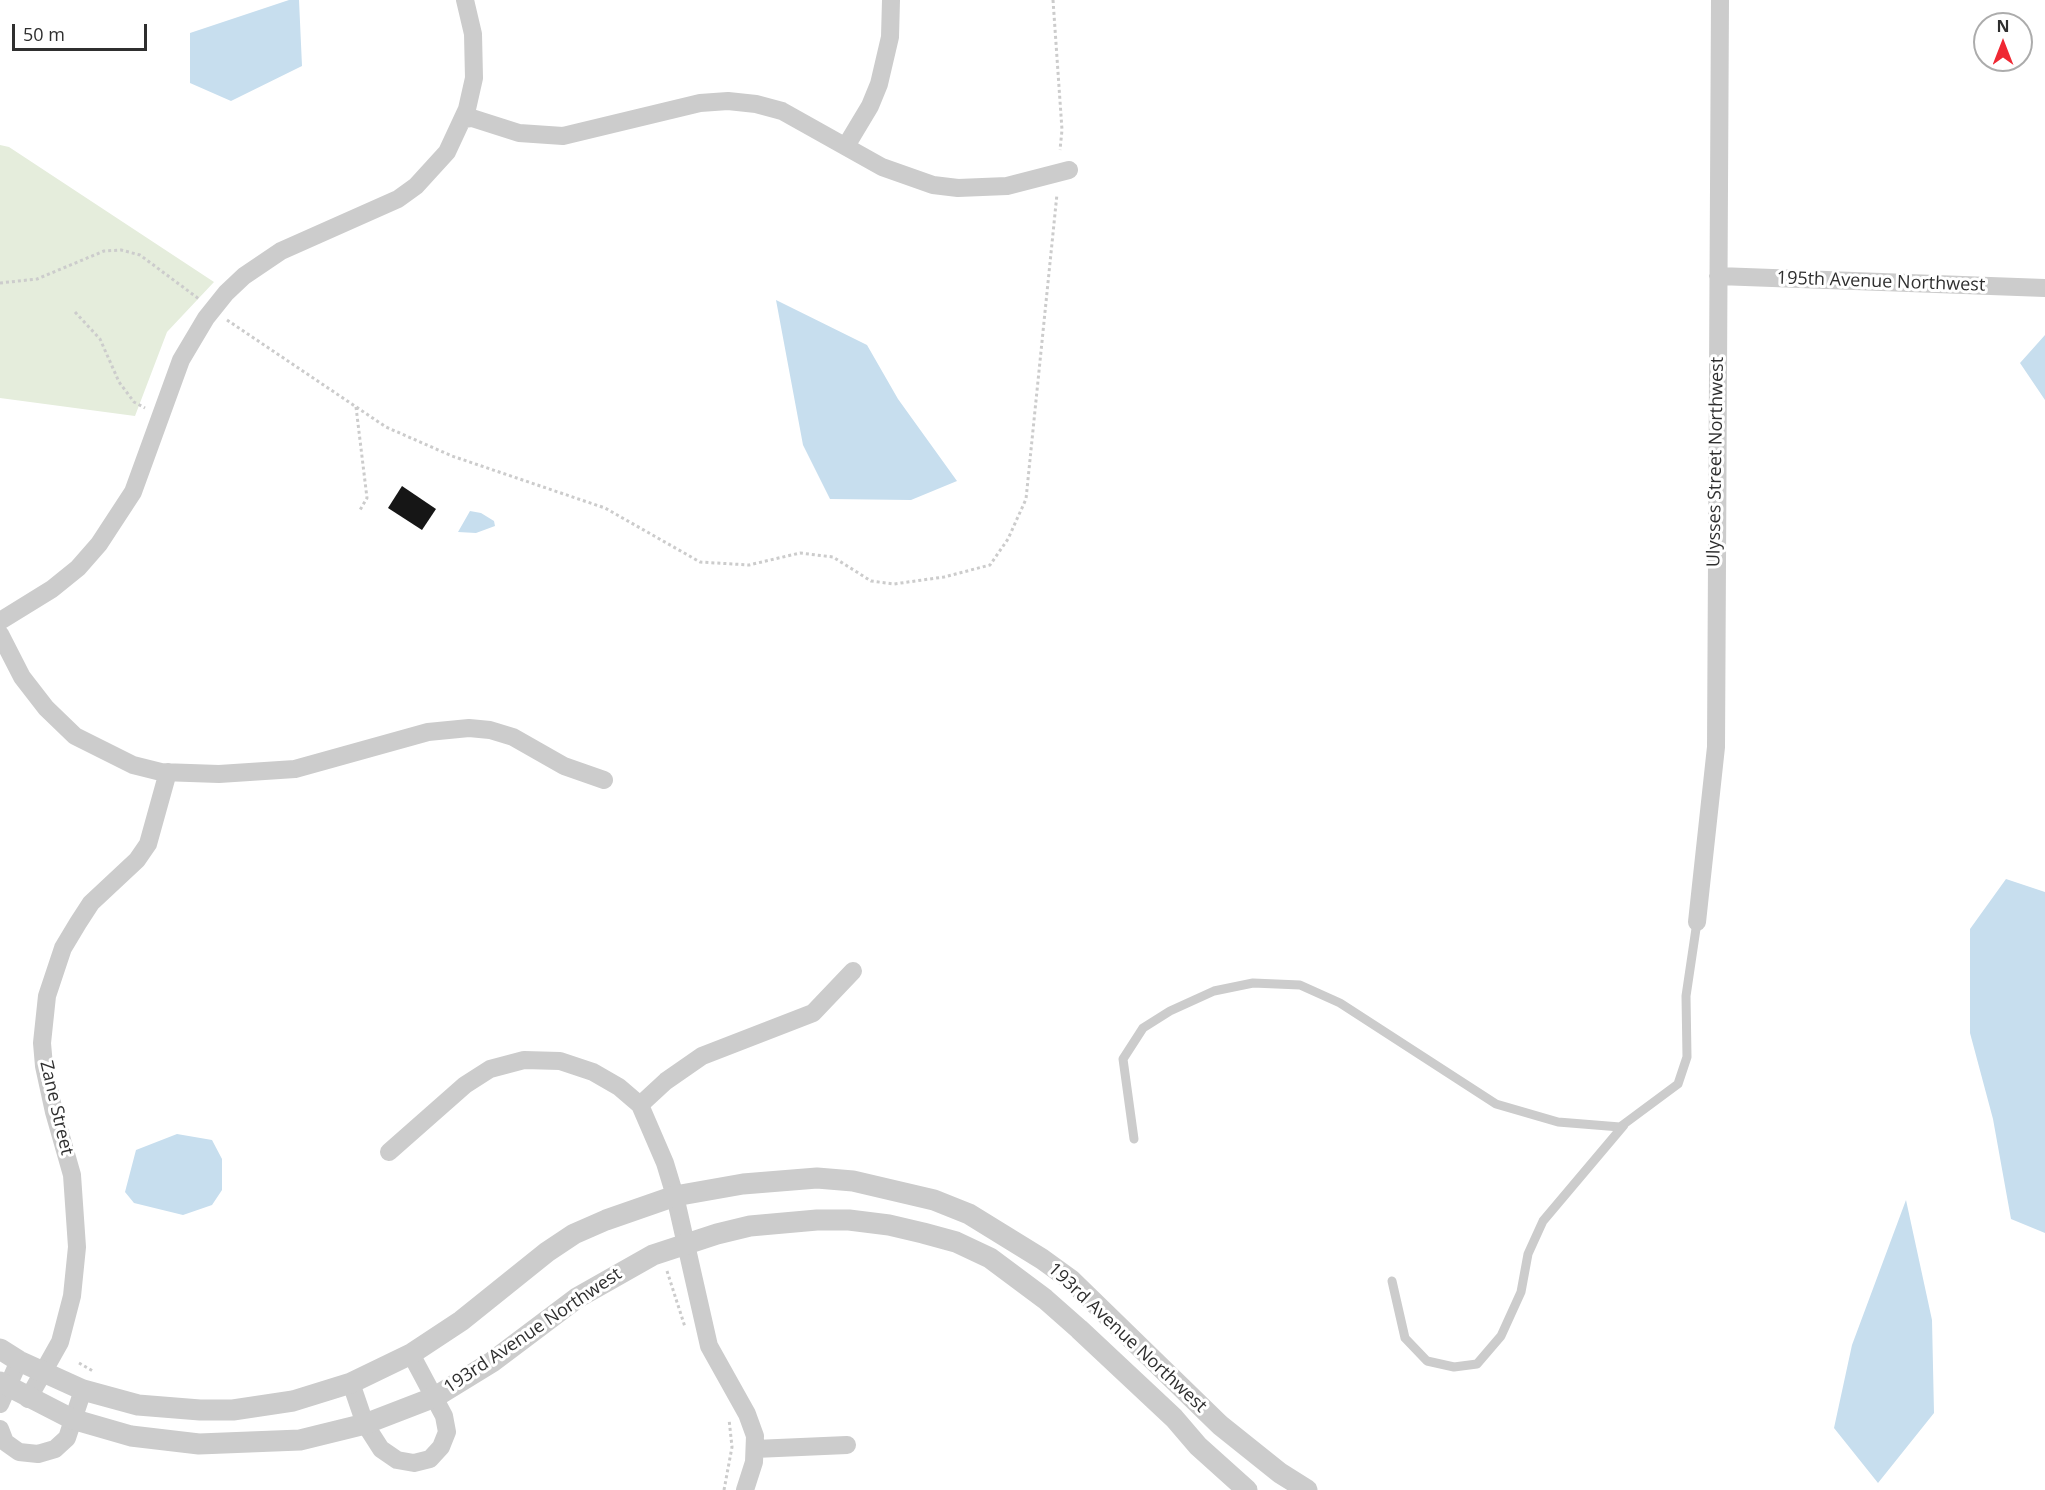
<!DOCTYPE html>
<html>
<head>
<meta charset="utf-8">
<style>
	body { margin:0 }
	#map { position:relative; width:2045px; height:1490px; overflow:hidden; background:#fff; font-family:"Open Sans",sans-serif }
	canvas { display:block }
	.north { position:absolute; left:1973px; top:12px; width:60px; height:60px; box-sizing:border-box; background:#fff; border:2px solid #acacac; border-radius:50%; rotate:0deg; font-size:16px; font-weight:700; line-height:24px; text-align:center; color:#2f2f2f }
	.north::after { content:''; display:block; margin:auto; width:21px; height:27px; background:#ef2833; clip-path:polygon(50% 0,100% 100%,50% 72%,0 100%) }
	.scale { position:absolute; left:12px; top:24px; width:135px; height:27px; box-sizing:border-box; border:3px solid #2f2f2f; border-top:0; padding-left:8px; font-size:18px; line-height:21px; white-space:nowrap; color:#2f2f2f; -webkit-text-stroke:4px #fff; paint-order:stroke }
</style>
</head>
<body>
<div id="map">
<canvas width="2045" height="1490"></canvas>
<div class="north">N</div>
<div class="scale">50 m</div>
</div>
<script>
const c = document.querySelector('canvas').getContext('2d');
c.lineJoin = 'round';
function fill(path, color) {
  c.fillStyle = color;
  c.fill(path, 'evenodd');
}
function poly(rows) {
  const path = new Path2D();
  for (const r of rows) {
    path.moveTo(r[0], r[1]);
    for (let i = 2; i < r.length; i += 2) path.lineTo(r[i], r[i + 1]);
  }
  return path;
}
function stroke(path, color, width, dash) {
  c.strokeStyle = color;
  c.lineWidth = width;
  c.lineCap = dash ? 'butt' : 'round';
  c.setLineDash(dash || []);
  c.stroke(path);
}
function drawText(font, color, halo, rows, align = 'center') {
  c.font = font + ' "Open Sans",sans-serif';
  c.lineWidth = 6;
  c.setLineDash([]);
  c.textBaseline = 'middle';
  c.strokeStyle = halo;
  c.fillStyle = color;
  for (const [text, x, y, turn = 0] of rows) {
    c.save();
    c.translate(x, y);
    c.rotate((+turn || 0) * Math.PI / 180);
    c.textAlign = isNaN(turn) ? turn : align;
    if (halo) c.strokeText(text, 0, 0);
    c.fillText(text, 0, 0);
    c.restore();
  }
}
const green = poly([
	[0,145,9,147,214,282,167,332,135,416,0,398]
]);
const water = poly([
	[289,0,299,0,302,66,231,101,190,83,190,33],
	[776,300,867,345,898,399,957,481,911,500,830,499,803,445],
	[2045,335,2045,400,2020,363],
	[470,511,481,513,494,521,495,526,476,533,458,532],
	[2006,879,2045,892,2045,1233,2011,1219,1993,1119,1970,1033,1970,929],
	[177,1134,212,1140,222,1159,222,1190,212,1205,183,1215,134,1203,125,1192,136,1150],
	[1906,1200,1932,1320,1934,1413,1878,1483,1834,1428,1852,1345]
]);
const building = poly([
	[402,486,436,509,422,530,388,508]
]);
const path = poly([
	[1053,0,1062,130,1060,150],
	[0,283,37,279,104,251,121,250,140,255,199,299],
	[75,312,100,339,119,382,134,402,145,408],
	[227,320,386,427,452,456,605,508,700,562,749,565,800,553,833,557,871,581,894,584,944,577,990,565,1008,539,1026,499,1057,194],
	[356,407,367,498,360,510],
	[667,1271,685,1327],
	[79,1363,93,1371],
	[724,1490,732,1447,729,1419]
]);
const service = poly([
	[1134,1139,1123,1059,1143,1028,1170,1011,1214,991,1253,983,1300,985,1340,1003,1496,1104,1558,1122,1620,1127,1678,1084,1687,1057,1686,996,1697,922],
	[1392,1281,1405,1338,1427,1361,1454,1367,1477,1364,1501,1336,1521,1292,1528,1254,1543,1221,1624,1125]
]);
const minor = poly([
	[463,119,472,118,519,133,563,136,700,103,728,101,756,104,782,111,882,167,933,185,958,188,1007,186,1069,170],
	[846,146,870,106,879,84,890,37,891,0],
	[1718,276,2045,288],
	[0,621,52,589,78,568,99,544,133,492,181,360,206,318,226,293,244,276,281,251,398,199,416,186,447,152,467,109,474,78,473,34,465,0],
	[0,634,22,677,46,708,75,736,133,765,161,772,219,774,295,769,428,732,469,728,490,730,513,737,564,766,604,780],
	[1697,922,1716,747,1720,0],
	[640,1105,666,1081,702,1056,813,1013,853,971],
	[389,1152,465,1085,490,1069,524,1060,560,1061,593,1072,619,1087,640,1105,665,1163,675,1196,709,1346,747,1414,755,1436,754,1462,745,1490],
	[351,1383,365,1424,381,1449,397,1460,414,1463,430,1459,441,1447,447,1432,444,1416,411,1354],
	[28,1399,60,1342,72,1296,77,1247,72,1175,54,1112,44,1066,42,1043,47,996,63,948,78,923,91,903,137,860,148,844,168,772],
	[0,1404,19,1361],
	[0,1429,5,1442,19,1452,38,1454,55,1449,67,1438,83,1390],
	[755,1449,847,1445]
]);
const tertiary = poly([
	[0,1349,19,1361,83,1390,138,1405,200,1410,233,1410,293,1401,351,1383,411,1354,461,1321,547,1252,574,1234,606,1220,675,1196,743,1184,817,1178,853,1181,934,1200,969,1214,1042,1259,1071,1280,1220,1425,1280,1473,1307,1490],
	[0,1382,72,1419,131,1436,199,1444,300,1440,365,1424,435,1397,492,1362,577,1298,653,1255,717,1234,750,1226,817,1220,849,1220,889,1225,923,1233,956,1242,990,1258,1045,1299,1079,1329,1174,1418,1198,1446,1247,1490]
]);
const streetNames = [
	["195th Avenue Northwest",1881,282,2],
	["Ulysses Street Northwest",1716,462,-89],
	["Zane Street",56,1108,77],
	["193rd Avenue Northwest",533,1331,-34],
	["193rd Avenue Northwest",1127,1338,43]
];
fill(green, '#e5eddc');
fill(water, '#c7deee');
fill(building, '#161616');
stroke(path, '#ccc', 3, [3, 3]);
stroke(service, '#ccc', 9);
stroke(minor, '#ccc', 18);
stroke(tertiary, '#ccc', 21);
drawText('18px', '#2f2f2f', '#fff', streetNames);
</script>
</body>
</html>
